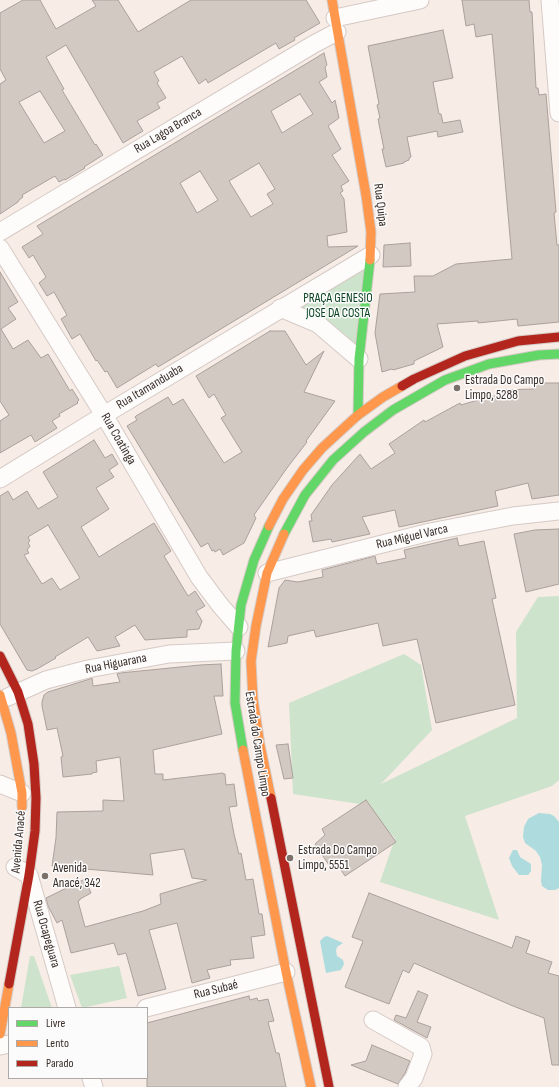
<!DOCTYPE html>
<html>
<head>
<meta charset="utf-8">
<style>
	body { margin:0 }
	#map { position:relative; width:559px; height:1087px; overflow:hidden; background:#f7ece6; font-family:"Sofia Sans Condensed",sans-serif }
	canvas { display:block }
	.legend { position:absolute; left:8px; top:1007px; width:140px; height:72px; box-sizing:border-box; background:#fbfbfb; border:1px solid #ada9a6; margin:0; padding:5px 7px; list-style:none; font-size:12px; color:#392d27 }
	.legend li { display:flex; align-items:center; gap:8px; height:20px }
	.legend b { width:20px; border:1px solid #ada9a6 }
</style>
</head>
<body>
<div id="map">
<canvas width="559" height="1087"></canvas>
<ul class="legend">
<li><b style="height:5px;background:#63d668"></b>Livre</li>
<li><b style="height:5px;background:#ff974d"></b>Lento</li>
<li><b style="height:5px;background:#b3261e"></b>Parado</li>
</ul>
</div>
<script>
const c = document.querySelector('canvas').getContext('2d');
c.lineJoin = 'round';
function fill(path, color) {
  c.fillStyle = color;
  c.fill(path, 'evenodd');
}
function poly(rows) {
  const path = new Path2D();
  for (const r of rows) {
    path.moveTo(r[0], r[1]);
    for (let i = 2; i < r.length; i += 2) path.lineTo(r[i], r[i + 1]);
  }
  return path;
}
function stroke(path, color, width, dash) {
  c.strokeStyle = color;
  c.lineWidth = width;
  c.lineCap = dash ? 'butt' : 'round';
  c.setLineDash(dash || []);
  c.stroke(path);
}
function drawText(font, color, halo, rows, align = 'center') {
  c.font = font + ' "Sofia Sans Condensed",sans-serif';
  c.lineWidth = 3;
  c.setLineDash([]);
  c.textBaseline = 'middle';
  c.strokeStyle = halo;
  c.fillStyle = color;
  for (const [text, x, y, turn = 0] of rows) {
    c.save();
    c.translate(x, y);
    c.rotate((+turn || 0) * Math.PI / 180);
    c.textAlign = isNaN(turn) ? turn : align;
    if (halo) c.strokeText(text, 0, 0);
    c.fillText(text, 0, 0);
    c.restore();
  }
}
const green = poly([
	[368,260,357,354,294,304],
	[559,596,559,780,552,786,465,816,499,920,380,882,395,838,360,804,293,794,289,703,404,654,421,665,432,730,381,784,517,718,516,632,538,597],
	[30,956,34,956,52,1008,21,1008],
	[119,966,127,998,82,1008,70,975]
]);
const water = poly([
	[539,813,550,814,554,816,559,822,559,888,555,890,548,890,542,886,541,881,542,865,540,857,536,851,525,843,523,837,524,827,528,819],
	[513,850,517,850,520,857,531,864,531,871,528,875,519,875,512,866,509,858],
	[327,936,343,943,337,947,336,951,337,956,343,960,344,964,341,970,326,973,320,941,324,937]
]);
const building = poly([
	[23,0,40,0,56,29,96,6,92,0,118,0,138,32,191,0,306,0,320,23,294,38,295,40,279,49,276,43,208,83,206,79,199,84,182,56,154,72,159,81,157,83,166,98,157,103,160,108,137,121,143,131,123,143,66,45,46,57,64,89,62,90,95,145,96,144,103,155,84,167,85,168,65,180,65,179,59,182,55,176,22,195,23,197,19,200,18,202,0,214,0,84,6,80,0,69,0,13,23,0],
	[40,91,65,131,44,143,19,102,40,91],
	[462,0,529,0,530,12,532,12,536,88,538,88,539,95,546,94,556,212,554,213,557,245,559,245,559,322,518,326,517,319,478,323,478,321,437,324,443,347,414,361,414,364,393,370,392,369,382,372,375,333,380,294,415,292,414,276,433,276,456,264,512,259,492,34,476,37,474,24,466,26,462,0],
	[443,30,453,78,433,82,439,114,441,114,443,123,460,120,463,132,438,137,437,131,407,137,411,157,409,158,409,160,404,162,404,163,386,167,382,149,384,149,378,119,380,118,377,105,379,104,368,46,443,30],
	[324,53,327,65,325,67,327,77,319,82,332,103,335,100,339,118,328,126,341,149,332,155,349,181,341,186,343,191,340,193,344,199,347,232,327,236,328,247,358,246,158,367,156,364,117,388,107,371,105,372,97,360,96,361,80,334,72,339,61,319,67,315,54,292,47,296,39,283,46,277,33,255,29,258,22,247,43,234,37,226,324,53],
	[300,94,313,114,282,133,271,111,300,94],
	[259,163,275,189,267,194,273,204,251,217,229,181,259,163],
	[200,171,218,200,197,213,180,183,200,171],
	[410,243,411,266,383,267,384,245,410,243],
	[0,272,18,302,8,308,16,319,1,329,13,349,28,340,41,358,48,354,70,391,72,389,79,400,77,402,78,403,59,414,60,416,52,421,57,428,35,442,31,435,0,453,0,421,9,415,0,401,0,272],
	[270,331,285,331,306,365,324,351,304,392,335,401,306,441,307,442,287,468,254,515,256,518,244,543,223,555,220,549,215,552,214,550,212,551,208,543,201,547,127,426,137,420,135,417,136,416,168,397,173,405,183,399,224,463,242,452,221,418,226,415,214,394,209,398,196,376,270,331],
	[539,383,559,383,559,495,532,499,528,483,495,491,498,506,399,527,395,510,362,517,370,534,332,542,331,539,313,542,309,521,312,521,311,515,332,485,360,454,371,469,395,453,389,444,424,420,425,422,460,403,461,405,488,397,502,395,502,390,534,389,539,383],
	[94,440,105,458,112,454,118,464,109,470,114,477,96,488,109,509,81,527,99,557,154,523,171,551,164,556,188,596,195,591,205,606,196,611,202,621,199,629,187,630,187,637,145,640,135,625,115,637,120,646,97,651,88,637,55,657,56,658,37,669,32,671,27,670,0,624,0,496,8,491,13,500,27,491,38,509,58,497,43,472,94,440],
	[48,525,80,578,60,590,52,578,42,584,24,555,29,553,27,550,30,546,28,543,30,541,28,537,48,525],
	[559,529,559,584,526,592,514,534,535,530,559,529],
	[457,538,459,546,484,541,496,598,492,599,515,705,436,723,417,639,383,646,378,623,316,637,314,630,288,636,287,643,268,647,279,588,285,580,298,582,323,577,322,570,375,556,377,564,406,558,404,550,457,538],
	[221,664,223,696,214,696,222,734,153,750,155,774,163,774,163,780,223,773,223,774,225,774,226,785,234,784,237,806,229,807,234,834,239,854,241,853,246,880,253,879,259,914,262,914,265,935,251,937,254,958,230,960,231,965,207,970,210,978,192,983,177,923,149,930,166,989,138,996,126,953,118,955,114,943,71,953,62,920,57,923,48,906,46,898,85,879,91,893,80,899,80,900,78,901,85,927,143,911,161,904,160,894,207,880,192,878,184,849,150,854,153,875,52,866,56,838,57,812,103,811,103,800,124,801,120,757,96,761,97,772,92,773,92,774,63,777,61,757,63,756,57,728,47,730,42,706,42,702,44,695,48,692,90,679,92,678,93,686,120,682,117,674,120,673,200,665,221,664],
	[288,744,293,778,284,779,276,745,288,744],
	[366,800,396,842,345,876,337,864,331,868,315,844,325,835,322,829,366,800],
	[369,893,512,948,516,936,530,941,526,953,552,962,548,973,559,976,559,1065,552,1065,544,1018,513,1006,414,963,409,973,403,970,389,1004,345,987,363,941,352,937,369,893],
	[418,991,428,995,417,1022,431,1027,427,1038,394,1020,396,1015,406,1018,418,991],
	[249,996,250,1000,257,998,258,1001,268,999,274,1021,268,1022,276,1053,279,1053,286,1087,147,1087,147,1023,249,996],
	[372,1045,410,1061,405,1073,398,1084,351,1065,366,1061,372,1045]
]);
const street = poly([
	[550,0,559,113],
	[335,18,420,0],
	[0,232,314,44,337,32],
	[0,248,104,415,199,577,220,605,239,627],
	[280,308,318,324,359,359],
	[0,479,104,415,371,255],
	[267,573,430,532,513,516,559,511],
	[8,697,46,680,88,669,169,654,236,651],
	[0,784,22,793],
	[15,867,29,875,67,1008],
	[146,1008,286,972],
	[373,1020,421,1047,423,1054,414,1078,407,1087],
	[0,1046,9,1044],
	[91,1078,94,1087]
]);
const fast = poly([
	[358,415,359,359,370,260],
	[284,534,305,495,333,460,364,432,393,410,445,380,489,364,539,355,559,354],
	[243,750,235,703,236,651,241,605,254,560,269,526]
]);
const slow = poly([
	[332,0,366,195,371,232,370,260],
	[269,526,283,499,303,470,322,448,358,415,383,397,402,386],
	[0,695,11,733,22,793,22,807],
	[243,750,286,972,311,1087],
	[271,798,260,745,253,699,251,661,256,626,267,573,284,534],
	[0,1034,9,984]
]);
const jam = poly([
	[402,386,414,379,465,356,518,341,559,337],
	[0,656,18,692,28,724,34,764,36,798,35,831,29,875,9,984],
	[271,798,329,1087]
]);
const markers = [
	[457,388,4,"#7c706a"],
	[290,858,4,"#7c706a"],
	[45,876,4,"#7c706a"]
];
const streetNames = [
	["Rua Lagoa Branca",168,131,-31],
	["Rua Quipa",380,205,83],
	["Rua Itamanduaba",150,387,-31],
	["Rua Coatinga",118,439,60],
	["Rua Miguel Varca",412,537,-13],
	["Rua Higuarana",116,664,-11],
	["Estrada do Campo Limpo",257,744,81],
	["Avenida Anacé",19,842,-85],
	["Rua Ocapeguara",46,934,74],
	["Rua Subaé",216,990,-14]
];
const parkNames = [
	["PRAÇA GENESIO",338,299],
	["JOSE DA COSTA",338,314]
];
const poiNames = [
	["Estrada Do Campo",465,381],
	["Limpo, 5288",465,396],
	["Estrada Do Campo",298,851],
	["Limpo, 5551",298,866],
	["Avenida",53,869],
	["Anacé, 342",53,884]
];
fill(green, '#cee3cc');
fill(water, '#addbde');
fill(building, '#d3c9c3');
stroke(building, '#aba09b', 1);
stroke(street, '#d5cac5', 19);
stroke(fast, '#d5cac5', 11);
stroke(slow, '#d5cac5', 11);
stroke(jam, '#d5cac5', 11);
stroke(street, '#fefcfb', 17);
stroke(fast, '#63d668', 9);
stroke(slow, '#ff974d', 9);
stroke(jam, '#b3261e', 9);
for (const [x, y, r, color] of markers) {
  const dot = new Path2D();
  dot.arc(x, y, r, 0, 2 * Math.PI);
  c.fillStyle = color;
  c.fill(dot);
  stroke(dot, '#fbfbfb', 1.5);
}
drawText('13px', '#392d27', '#fbfbfb', streetNames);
drawText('13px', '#0a4321', '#fbfbfb', parkNames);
drawText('13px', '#392d27', '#fbfbfb', poiNames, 'left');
</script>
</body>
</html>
